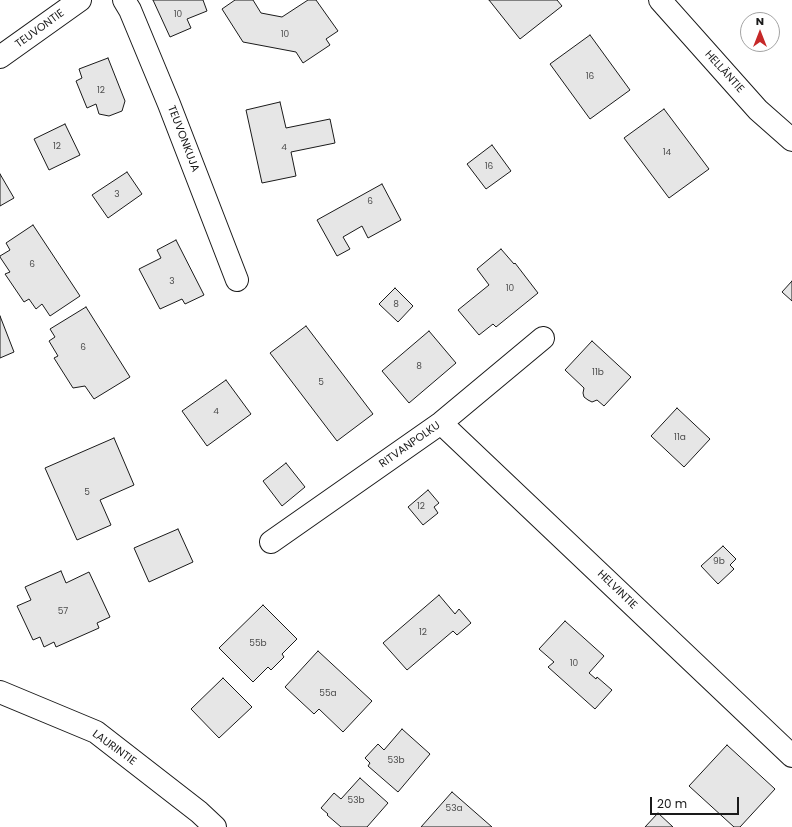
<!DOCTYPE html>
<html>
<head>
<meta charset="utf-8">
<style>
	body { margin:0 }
	#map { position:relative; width:792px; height:827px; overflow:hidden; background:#fff; font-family:Poppins,sans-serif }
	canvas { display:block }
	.north { position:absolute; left:740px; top:12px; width:40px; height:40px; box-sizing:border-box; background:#fff; border:1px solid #a3a3a3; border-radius:50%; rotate:0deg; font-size:11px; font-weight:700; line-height:16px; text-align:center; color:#1a1a1a }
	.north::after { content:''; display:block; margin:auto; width:14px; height:18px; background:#c62828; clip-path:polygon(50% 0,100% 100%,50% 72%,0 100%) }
	.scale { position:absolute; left:650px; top:797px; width:89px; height:18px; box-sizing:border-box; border:2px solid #1a1a1a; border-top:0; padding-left:5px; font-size:12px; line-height:14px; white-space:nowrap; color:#1a1a1a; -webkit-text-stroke:3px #fff; paint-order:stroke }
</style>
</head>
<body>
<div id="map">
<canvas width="792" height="827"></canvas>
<div class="north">N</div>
<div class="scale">20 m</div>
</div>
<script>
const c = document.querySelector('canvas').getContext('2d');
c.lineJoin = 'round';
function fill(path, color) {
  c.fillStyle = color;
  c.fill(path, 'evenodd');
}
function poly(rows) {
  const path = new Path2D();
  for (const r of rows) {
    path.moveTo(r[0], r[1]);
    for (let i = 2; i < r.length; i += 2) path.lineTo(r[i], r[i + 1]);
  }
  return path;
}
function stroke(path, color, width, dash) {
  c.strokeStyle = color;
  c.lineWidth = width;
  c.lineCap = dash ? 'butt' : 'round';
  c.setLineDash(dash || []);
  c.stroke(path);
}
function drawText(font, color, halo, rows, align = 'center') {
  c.font = font + ' Poppins,sans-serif';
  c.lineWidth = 3;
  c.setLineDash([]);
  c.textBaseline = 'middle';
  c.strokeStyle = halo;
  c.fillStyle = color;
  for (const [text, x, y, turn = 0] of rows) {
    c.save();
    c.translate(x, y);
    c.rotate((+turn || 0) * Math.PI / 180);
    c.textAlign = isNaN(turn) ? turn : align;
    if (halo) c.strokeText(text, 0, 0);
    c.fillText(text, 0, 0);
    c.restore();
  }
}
const building = poly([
	[153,0,203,0,207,11,187,19,191,28,170,37,153,0],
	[235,0,253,0,261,13,282,17,308,0,316,0,338,31,326,39,330,45,303,63,296,52,243,42,222,9,235,0],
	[489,0,557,0,562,6,520,39,489,0],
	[590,35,630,90,590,119,550,64,590,35],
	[108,58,125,101,122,111,109,116,99,114,96,104,87,108,76,81,82,78,79,69,108,58],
	[280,102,286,128,330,119,335,143,291,152,296,176,262,183,246,110,280,102],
	[664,109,709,169,669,198,624,138,664,109],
	[65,124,80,155,49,170,34,139,65,124],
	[492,145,511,171,486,189,467,164,492,145],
	[127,172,142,194,108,218,92,195,127,172],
	[0,174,14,198,0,206,0,174],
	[382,184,401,220,368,238,362,226,343,237,350,249,337,256,317,220,382,184],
	[33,225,80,296,50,316,42,304,36,309,29,299,24,302,5,274,10,272,0,257,0,256,10,250,6,243,33,225],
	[176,240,204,295,185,304,182,299,160,309,139,269,161,258,157,250,176,240],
	[501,249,514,264,515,263,538,293,496,327,493,324,479,335,458,310,489,285,477,269,501,249],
	[792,281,792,301,782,292,792,281],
	[395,288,413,306,398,322,379,304,395,288],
	[86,307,130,377,94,399,85,386,73,388,54,358,58,356,49,341,55,337,50,329,86,307],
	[0,316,14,352,0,358,0,316],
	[306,326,373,414,337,441,270,353,306,326],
	[429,331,456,363,409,403,382,371,429,331],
	[592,341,631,377,604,406,597,400,592,402,588,400,584,397,583,393,584,388,565,370,592,341],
	[226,380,251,414,207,446,182,411,226,380],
	[677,408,710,439,684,467,651,436,677,408],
	[114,438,134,485,100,500,111,525,77,540,45,468,114,438],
	[286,463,305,487,282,506,263,481,286,463],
	[428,490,439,503,434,507,438,513,423,525,408,507,428,490],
	[178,529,193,562,149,582,134,548,178,529],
	[723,546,736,559,730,565,734,569,718,584,701,566,723,546],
	[61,571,66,583,89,572,110,617,97,623,99,628,56,647,54,642,44,647,40,637,33,640,17,606,31,600,25,587,61,571],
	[439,595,455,614,459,609,471,623,457,635,453,631,407,670,383,643,439,595],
	[263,605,297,639,282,654,284,657,271,670,268,667,253,682,219,648,263,605],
	[565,621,604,656,589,673,596,679,597,677,612,690,595,709,548,667,554,662,539,649,565,621],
	[318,651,372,701,343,732,319,709,314,714,285,687,318,651],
	[223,678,252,707,219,738,191,709,223,678],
	[402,729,430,754,398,792,368,766,370,763,365,758,378,744,384,750,402,729],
	[727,745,775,789,740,827,734,827,689,786,727,745],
	[360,778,388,803,367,827,341,827,327,815,328,814,321,808,334,793,341,799,360,778],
	[452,792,492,827,421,827,452,792],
	[658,813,673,827,645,827,658,813]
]);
const street = poly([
	[124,0,130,10,169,104,237,280],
	[660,0,758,110,792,140],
	[0,57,80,0],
	[441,423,792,756],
	[271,542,441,423,543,338]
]);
const secondary = poly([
	[0,692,96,732,199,812,215,827]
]);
const numberNames = [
	["10",178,15],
	["10",285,35],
	["16",590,77],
	["12",101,91],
	["12",57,147],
	["4",284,148],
	["14",667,153],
	["16",489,167],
	["3",117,195],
	["6",370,202],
	["6",32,265],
	["3",172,282],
	["10",510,289],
	["8",396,305],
	["6",83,348],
	["8",419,367],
	["11b",598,373],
	["5",321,383],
	["4",216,412],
	["11a",680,438],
	["5",87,493],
	["12",421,507],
	["9b",719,562],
	["57",63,612],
	["12",423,633],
	["55b",258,644],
	["10",574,664],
	["55a",328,694],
	["53b",396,761],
	["53b",356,801],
	["53a",454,809]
];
const streetNames = [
	["TEUVONTIE",40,29,-36],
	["HELLÄNTIE",724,72,48],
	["TEUVONKUJA",183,139,69],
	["RITVANPOLKU",410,445,-35],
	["HELVINTIE",617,590,44],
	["LAURINTIE",114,748,36]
];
fill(building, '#e6e6e6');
stroke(building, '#1a1a1a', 1);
stroke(street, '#1a1a1a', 24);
stroke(secondary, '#1a1a1a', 24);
stroke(street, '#fff', 22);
stroke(secondary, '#fff', 22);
drawText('9px', '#4d4d4d', null, numberNames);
drawText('11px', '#1a1a1a', '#fff', streetNames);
</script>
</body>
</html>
